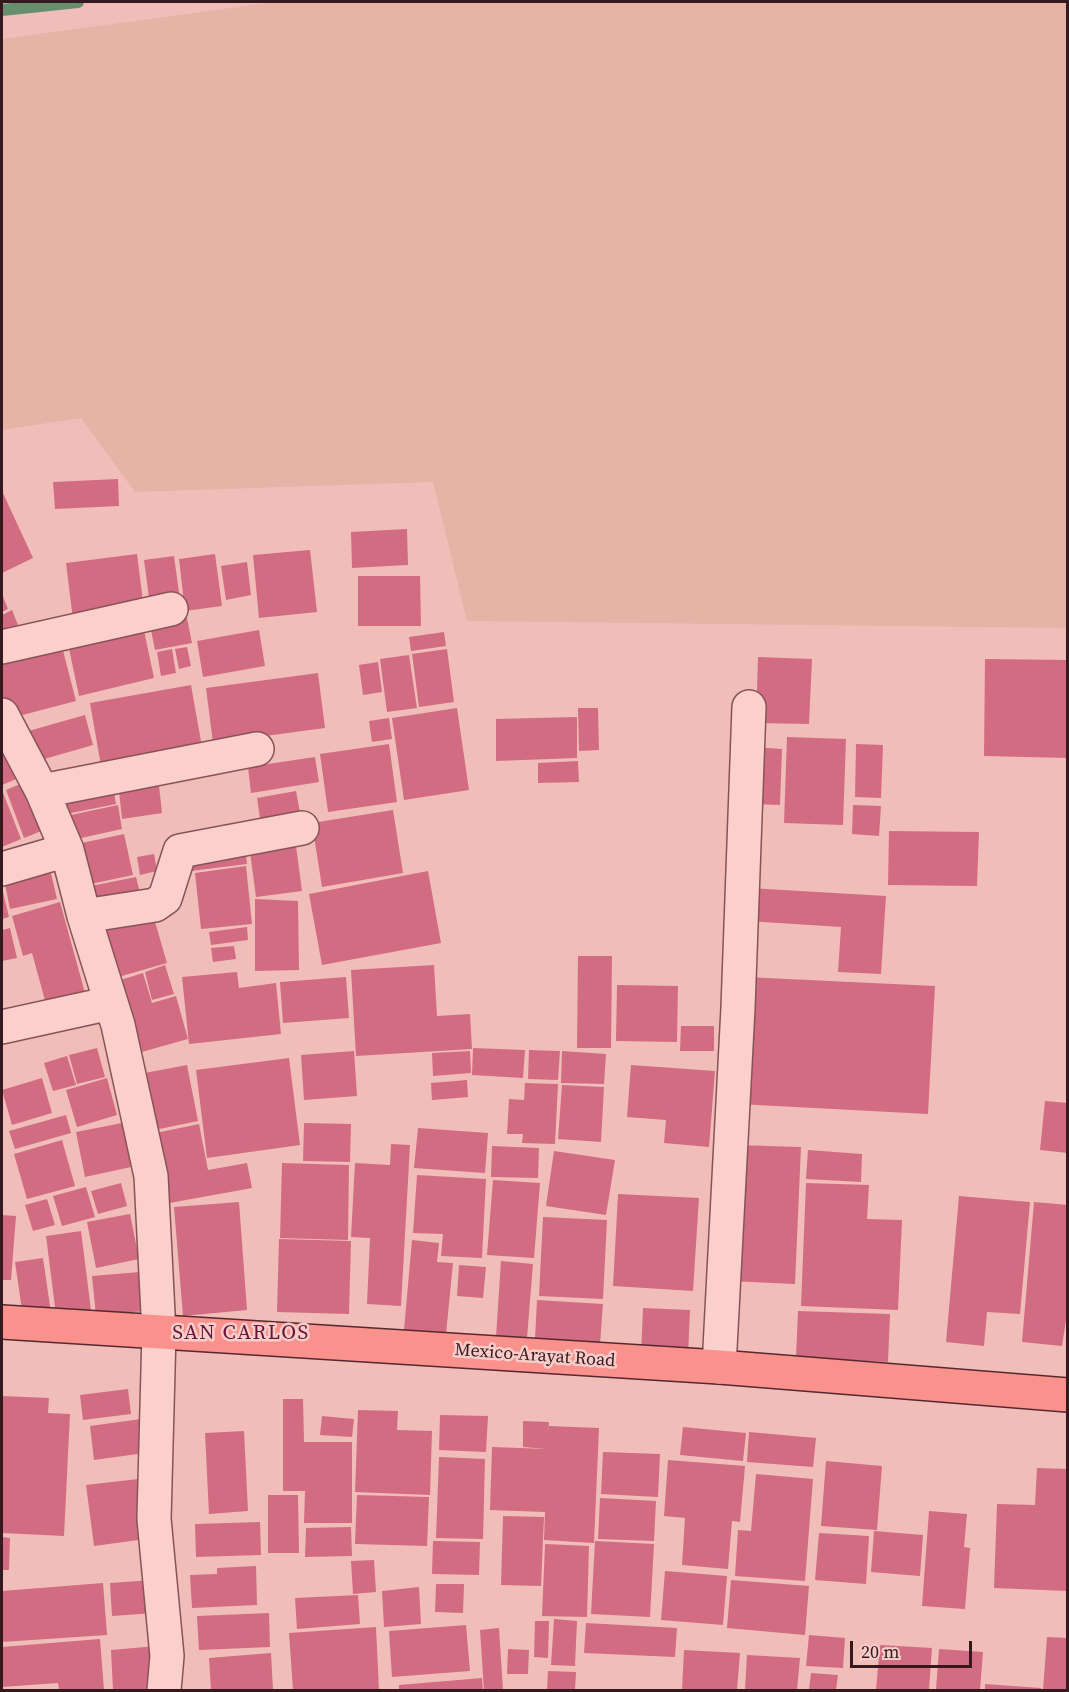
<!DOCTYPE html>
<html>
<head>
<meta charset="utf-8">
<style>
	body { margin:0 }
	#map { position:relative; width:1069px; height:1692px; overflow:hidden; background:#f1bdb9; font-family:"Source Serif 4",serif }
	canvas { display:block }
	.frame { position:absolute; inset:0; border:3px solid #36191e; pointer-events:none }
	.scale { position:absolute; left:850px; top:1641px; width:122px; height:27px; box-sizing:border-box; border:3px solid #36191e; border-top:0; padding-left:8px; font-size:18px; line-height:21px; white-space:nowrap; color:#36191e; -webkit-text-stroke:4px #f8ccc9; paint-order:stroke }
</style>
</head>
<body>
<div id="map">
<canvas width="1069" height="1692"></canvas>
<div class="frame"></div>
<div class="scale">20 m</div>
</div>
<script>
const c = document.querySelector('canvas').getContext('2d');
c.lineJoin = 'round';
function fill(path, color) {
  c.fillStyle = color;
  c.fill(path, 'evenodd');
}
function poly(rows) {
  const path = new Path2D();
  for (const r of rows) {
    path.moveTo(r[0], r[1]);
    for (let i = 2; i < r.length; i += 2) path.lineTo(r[i], r[i + 1]);
  }
  return path;
}
function stroke(path, color, width, dash) {
  c.strokeStyle = color;
  c.lineWidth = width;
  c.lineCap = dash ? 'butt' : 'round';
  c.setLineDash(dash || []);
  c.stroke(path);
}
function drawText(font, color, halo, rows, align = 'center') {
  c.font = font + ' "Source Serif 4",serif';
  c.lineWidth = 5;
  c.setLineDash([]);
  c.textBaseline = 'middle';
  c.strokeStyle = halo;
  c.fillStyle = color;
  for (const [text, x, y, turn = 0] of rows) {
    c.save();
    c.translate(x, y);
    c.rotate((+turn || 0) * Math.PI / 180);
    c.textAlign = isNaN(turn) ? turn : align;
    if (halo) c.strokeText(text, 0, 0);
    c.fillText(text, 0, 0);
    c.restore();
  }
}
const farmland = poly([
	[275,2,1067,2,1067,628,467,621,433,482,135,492,81,418,2,430,2,39]
]);
const stream = poly([
	[2,10,78,2]
]);
const building = poly([
	[118,479,119,506,55,509,53,482],
	[2,491,33,558,2,573],
	[407,529,408,565,352,568,351,532],
	[310,550,317,612,259,618,253,555],
	[137,554,144,609,73,620,66,563],
	[215,554,222,606,185,611,179,559],
	[174,556,180,600,150,605,144,560],
	[247,562,251,595,226,600,221,566],
	[358,576,420,576,421,626,358,626],
	[2,594,8,609,2,612],
	[12,610,18,625,2,632,2,615],
	[187,618,192,643,155,650,150,625],
	[142,621,154,678,79,696,67,639],
	[259,630,265,666,203,677,197,641],
	[444,632,446,646,411,651,409,637],
	[59,635,76,701,7,719,2,699,2,650],
	[187,647,191,666,179,669,175,649],
	[172,649,176,673,161,676,157,652],
	[447,649,454,702,419,707,412,654],
	[409,655,417,708,387,712,380,659],
	[758,657,812,659,809,724,756,723],
	[985,659,1068,660,1068,758,984,756],
	[378,662,382,692,363,695,359,665],
	[318,673,325,728,213,743,206,688],
	[191,685,202,747,101,766,90,703],
	[457,708,469,790,404,800,392,718],
	[578,708,598,708,599,750,579,751],
	[85,715,93,745,34,762,25,732],
	[577,717,577,758,496,761,496,719],
	[389,718,392,739,372,742,369,721],
	[787,737,846,739,843,825,784,823],
	[389,744,397,802,328,812,320,754],
	[856,744,883,745,881,798,855,797],
	[753,747,782,749,780,805,750,804],
	[5,749,16,779,2,785,2,751],
	[315,757,319,782,251,793,248,767],
	[578,761,579,782,538,783,538,763],
	[158,777,162,813,122,819,118,782],
	[112,780,116,804,66,814,61,790],
	[25,782,44,830,24,838,6,790],
	[2,790,21,839,2,847],
	[296,791,301,818,261,825,257,798],
	[118,805,122,829,72,840,66,816],
	[853,805,881,806,879,836,852,834],
	[393,810,403,873,322,887,312,823],
	[889,831,979,832,977,886,888,885],
	[124,834,133,875,86,885,77,844],
	[245,846,247,864,191,871,188,852],
	[296,846,302,891,256,897,250,852],
	[154,854,157,871,140,875,137,857],
	[246,866,252,924,201,929,195,873],
	[50,869,57,899,10,909,4,879],
	[428,871,441,943,322,965,309,894],
	[136,877,140,893,95,902,91,886],
	[2,888,9,917,2,919],
	[749,888,886,896,881,974,838,972,841,927,747,921],
	[255,899,298,901,299,970,255,971],
	[60,902,88,1004,49,1015,32,953,23,956,12,916],
	[151,908,167,963,115,978,99,923],
	[247,927,248,940,211,945,209,932],
	[10,928,17,958,2,961,2,930],
	[234,946,236,959,213,962,211,948],
	[578,956,612,956,611,1048,577,1048],
	[165,965,174,994,152,1000,145,972],
	[434,965,437,1016,470,1014,472,1049,356,1056,351,970],
	[237,972,239,988,276,983,281,1034,189,1044,182,977],
	[143,973,152,1003,176,996,188,1039,138,1053,117,981],
	[346,977,349,1018,283,1023,280,982],
	[745,977,935,986,928,1114,738,1104],
	[617,985,678,986,677,1042,616,1041],
	[681,1026,714,1026,714,1051,680,1051],
	[97,1048,105,1077,77,1084,69,1055],
	[473,1048,525,1050,523,1078,472,1075],
	[529,1050,560,1051,558,1080,528,1079],
	[354,1051,357,1096,304,1100,301,1055],
	[470,1051,471,1073,433,1076,432,1053],
	[562,1051,606,1054,604,1084,561,1083],
	[67,1056,76,1085,53,1091,44,1063],
	[289,1058,300,1145,207,1158,196,1070],
	[187,1065,198,1121,145,1132,134,1075],
	[631,1065,715,1071,709,1147,664,1143,666,1120,627,1117],
	[42,1078,52,1113,12,1125,2,1090],
	[107,1078,117,1115,77,1127,66,1090],
	[467,1080,468,1097,432,1100,431,1083],
	[525,1083,558,1084,555,1144,522,1143,523,1134,507,1134,509,1099,524,1100],
	[562,1085,604,1087,601,1142,558,1139],
	[1045,1101,1068,1103,1068,1153,1040,1150],
	[66,1115,71,1133,15,1149,9,1131],
	[122,1123,131,1167,85,1177,76,1132],
	[304,1123,351,1124,350,1162,303,1161],
	[199,1124,208,1170,247,1163,252,1188,164,1204,151,1134],
	[418,1128,488,1133,485,1173,414,1168],
	[62,1140,75,1186,27,1199,14,1154],
	[391,1144,410,1145,401,1306,367,1304,370,1238,351,1237,355,1163,390,1165],
	[735,1145,801,1147,795,1284,729,1281],
	[492,1146,539,1148,538,1178,491,1177],
	[808,1150,862,1154,861,1182,806,1179],
	[554,1151,615,1160,606,1215,546,1206],
	[282,1163,349,1165,348,1240,280,1238],
	[417,1175,486,1179,482,1258,441,1256,443,1234,413,1233],
	[493,1180,540,1183,534,1258,487,1255],
	[121,1183,127,1206,98,1214,91,1191],
	[806,1183,869,1185,867,1219,902,1220,898,1310,801,1306],
	[86,1187,95,1217,62,1226,53,1196],
	[618,1194,699,1198,693,1291,613,1286],
	[959,1196,1030,1202,1020,1314,987,1312,984,1346,946,1342],
	[47,1199,55,1225,33,1231,25,1205],
	[239,1202,247,1310,183,1316,174,1207],
	[1034,1202,1068,1205,1068,1307,1062,1346,1022,1342],
	[130,1214,139,1259,96,1268,87,1222],
	[2,1215,16,1216,11,1280,2,1280],
	[543,1217,607,1220,603,1299,539,1296],
	[81,1231,91,1310,56,1315,46,1236],
	[279,1239,351,1241,349,1314,277,1312],
	[412,1240,439,1243,437,1262,453,1263,446,1334,404,1330],
	[43,1258,51,1313,23,1317,15,1262],
	[501,1261,533,1264,527,1338,496,1337],
	[459,1265,486,1267,483,1298,457,1296],
	[140,1272,144,1311,96,1316,92,1276],
	[537,1300,603,1304,600,1344,535,1339],
	[643,1308,690,1310,688,1356,641,1354],
	[798,1311,890,1314,888,1362,796,1358],
	[128,1389,131,1414,83,1420,80,1395],
	[2,1396,49,1398,48,1413,70,1414,64,1536,2,1533],
	[283,1399,303,1399,304,1442,352,1442,352,1523,304,1523,305,1491,283,1491],
	[358,1410,398,1411,397,1430,432,1431,430,1495,355,1492],
	[440,1415,488,1416,486,1452,439,1450],
	[322,1416,354,1419,352,1437,320,1435],
	[141,1419,145,1453,94,1460,90,1426],
	[523,1421,549,1422,548,1435,549,1426,599,1428,594,1543,544,1540,545,1512,490,1510,492,1447,548,1449,523,1447],
	[683,1427,746,1433,743,1461,680,1455],
	[244,1431,248,1511,209,1514,205,1433],
	[749,1432,816,1438,813,1467,747,1462],
	[603,1452,660,1454,658,1497,601,1494],
	[439,1457,485,1459,483,1539,436,1538],
	[668,1460,745,1466,740,1522,732,1521,728,1569,682,1565,685,1518,664,1516],
	[826,1461,882,1466,877,1530,821,1526],
	[1037,1468,1068,1469,1068,1591,994,1588,997,1504,1035,1505],
	[756,1474,813,1479,805,1581,735,1576,738,1530,751,1531],
	[138,1479,146,1539,94,1546,86,1485],
	[268,1495,298,1495,299,1553,268,1553],
	[357,1495,429,1497,427,1546,355,1544],
	[600,1498,656,1501,654,1541,598,1539],
	[929,1511,967,1514,964,1547,970,1548,965,1609,922,1606],
	[503,1516,544,1517,541,1586,501,1585],
	[260,1522,261,1555,196,1557,195,1524],
	[351,1527,352,1556,305,1557,306,1528],
	[874,1531,923,1535,920,1576,871,1572],
	[819,1533,869,1536,866,1584,815,1580],
	[2,1537,10,1538,9,1570,2,1570],
	[433,1541,480,1542,479,1575,432,1574],
	[595,1541,654,1544,650,1617,591,1614],
	[545,1544,589,1546,587,1617,542,1616],
	[374,1560,376,1592,353,1594,351,1561],
	[256,1566,257,1605,192,1608,190,1575,217,1574,217,1568],
	[665,1571,727,1576,723,1625,661,1620],
	[153,1580,155,1613,112,1616,110,1583],
	[731,1580,809,1586,805,1635,727,1628],
	[103,1583,107,1635,2,1642,2,1591],
	[436,1584,464,1584,463,1613,435,1612],
	[419,1587,421,1624,384,1627,382,1591],
	[358,1595,360,1624,297,1629,295,1598],
	[269,1613,270,1647,199,1650,197,1616],
	[554,1619,577,1621,575,1666,551,1665],
	[535,1621,549,1621,548,1658,534,1657],
	[586,1623,677,1628,675,1657,584,1653],
	[466,1625,470,1671,392,1677,389,1631],
	[376,1627,379,1690,293,1690,289,1633],
	[499,1628,503,1690,484,1690,480,1630],
	[809,1635,845,1638,843,1668,806,1666],
	[1047,1637,1068,1638,1068,1690,1043,1690],
	[100,1639,104,1690,59,1690,58,1683,2,1687,2,1647],
	[880,1645,932,1648,929,1690,876,1690],
	[157,1646,160,1690,113,1690,111,1650],
	[508,1649,529,1650,528,1674,507,1674],
	[939,1649,983,1652,980,1690,936,1690],
	[684,1650,740,1653,737,1690,682,1690],
	[271,1653,273,1690,211,1690,209,1658],
	[747,1655,800,1658,797,1690,745,1690],
	[548,1671,576,1672,575,1690,547,1690],
	[811,1673,838,1675,836,1690,809,1690],
	[482,1678,483,1690,399,1690,399,1685],
	[985,1684,1041,1688,1041,1690,985,1690]
]);
const minor = poly([
	[2,647,171,609],
	[2,715,42,791,67,850,84,916,118,1025,151,1176,159,1333,154,1519,167,1656,164,1690],
	[42,791,257,749],
	[2,869,67,850],
	[84,916,155,905,165,898,180,851,302,828],
	[2,1027,111,1003],
	[719,1367,738,1008,749,707]
]);
const major = poly([
	[2,1322,719,1367,1068,1395]
]);
const streetNames = [
	["Mexico-Arayat Road",535,1356,4]
];
const quarterNames = [
	["SAN CARLOS",241,1334]
];
fill(farmland, '#e7b3a6');
stroke(stream, '#668e6a', 12);
fill(building, '#d26c82');
stroke(minor, '#885358', 36);
stroke(major, '#552830', 36);
stroke(minor, '#fbcfcc', 33);
stroke(major, '#f9918c', 33);
drawText('18px', '#36191e', '#f8ccc9', streetNames);
c.letterSpacing = '1.5px';
drawText('21px', '#651538', '#f8ccc9', quarterNames);
c.letterSpacing = '0px';
</script>
</body>
</html>
